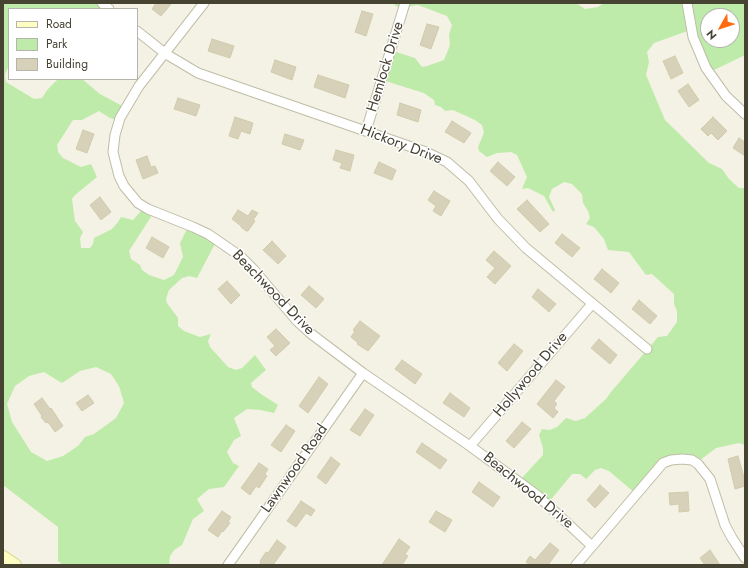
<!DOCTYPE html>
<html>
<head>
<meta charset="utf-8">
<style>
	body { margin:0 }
	#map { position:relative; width:748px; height:568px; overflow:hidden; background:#f3f2e4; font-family:Jost,sans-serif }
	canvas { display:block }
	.frame { position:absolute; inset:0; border:4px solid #464333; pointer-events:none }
	.legend { position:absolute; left:8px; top:8px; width:130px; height:72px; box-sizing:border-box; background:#fff; border:1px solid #b5b4ad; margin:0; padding:5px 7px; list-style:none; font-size:12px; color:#464333 }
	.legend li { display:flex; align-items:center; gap:8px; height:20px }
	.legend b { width:20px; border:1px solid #b5b4ad }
	.north { position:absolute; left:700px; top:8px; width:40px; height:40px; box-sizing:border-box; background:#fff; border:1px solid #b5b4ad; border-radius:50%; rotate:231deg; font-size:11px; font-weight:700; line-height:16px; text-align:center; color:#464333 }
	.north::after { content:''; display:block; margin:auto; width:14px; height:18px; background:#ff6b0f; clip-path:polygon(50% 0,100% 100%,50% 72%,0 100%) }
</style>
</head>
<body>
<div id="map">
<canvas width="748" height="568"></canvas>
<div class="frame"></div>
<ul class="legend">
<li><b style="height:5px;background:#fffec2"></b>Road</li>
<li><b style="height:11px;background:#beeba9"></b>Park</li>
<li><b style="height:11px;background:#d6d1b8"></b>Building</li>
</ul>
<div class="north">N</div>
</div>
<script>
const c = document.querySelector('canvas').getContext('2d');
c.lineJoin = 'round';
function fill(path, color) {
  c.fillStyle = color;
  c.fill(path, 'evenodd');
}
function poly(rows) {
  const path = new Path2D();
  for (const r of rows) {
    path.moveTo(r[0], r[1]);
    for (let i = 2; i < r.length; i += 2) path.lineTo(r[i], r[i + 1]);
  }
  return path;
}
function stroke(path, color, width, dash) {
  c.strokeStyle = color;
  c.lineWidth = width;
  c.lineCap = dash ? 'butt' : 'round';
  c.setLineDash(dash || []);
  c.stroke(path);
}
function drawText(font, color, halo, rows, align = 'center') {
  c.font = font + ' Jost,sans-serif';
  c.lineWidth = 3;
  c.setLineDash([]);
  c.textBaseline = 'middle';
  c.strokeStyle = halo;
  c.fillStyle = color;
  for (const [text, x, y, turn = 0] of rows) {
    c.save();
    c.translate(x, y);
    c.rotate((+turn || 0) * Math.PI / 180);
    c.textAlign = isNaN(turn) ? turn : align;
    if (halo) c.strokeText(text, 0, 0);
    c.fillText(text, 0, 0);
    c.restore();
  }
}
const green = poly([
	[3,3,107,3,105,9,9,9,9,66,5,74,6,82,34,99,42,98,48,89,58,79,82,79,100,94,126,108,121,121,110,118,99,111,82,120,73,120,57,145,58,152,63,158,81,167,91,164,97,177,75,195,72,199,75,221,83,232,80,238,81,248,90,248,93,244,94,238,112,229,118,222,121,217,133,220,147,204,156,209,129,251,131,259,140,265,142,270,149,275,164,280,174,275,183,257,180,243,189,225,218,238,197,278,189,276,182,278,169,290,166,299,167,303,178,318,178,326,184,331,200,337,211,334,208,341,210,347,228,367,236,370,242,368,255,355,266,370,251,383,252,387,261,394,278,405,274,413,260,410,247,409,234,418,241,436,234,440,227,452,233,463,239,466,224,487,209,489,197,499,204,511,193,519,182,545,174,550,170,556,169,565,63,565,58,561,58,527,3,485],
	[96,367,111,374,119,386,124,403,116,418,94,434,85,437,78,446,63,456,47,461,31,452,12,422,7,404,15,386,29,376,44,372,62,383,80,371],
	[392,3,576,3,585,9,598,7,604,3,745,3,745,55,714,70,712,69,704,55,693,29,654,43,647,52,649,62,646,75,665,120,709,163,722,169,729,179,739,188,745,188,745,445,739,443,716,448,699,461,665,462,635,493,609,471,601,468,595,470,586,479,580,474,572,474,549,502,521,479,543,455,543,448,539,435,542,429,550,430,557,427,566,418,576,421,585,418,606,399,611,392,658,337,667,336,677,322,677,311,674,304,674,294,652,274,646,275,629,252,608,250,604,239,594,227,586,224,590,218,588,211,583,203,582,194,572,184,564,182,552,189,549,197,555,210,553,212,544,196,528,188,522,189,527,177,517,155,511,152,497,153,487,157,479,151,478,147,484,133,482,125,475,120,453,110,445,111,441,107,435,105,434,100,424,93,382,80,393,51,415,58,422,67,427,66,444,60,450,45,449,35,452,25,447,16,418,5,405,7,401,9],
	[708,16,732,16,732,40,708,40]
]);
const building = poly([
	[156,3,172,3,161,16,152,9,156,3],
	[362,11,373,14,366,36,355,32,362,11],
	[427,24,439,27,431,49,420,45,427,24],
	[212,39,234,46,230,58,208,51,212,39],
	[675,56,683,73,671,79,663,61,675,56],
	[275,60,296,67,292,80,271,72,275,60],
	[318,75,349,85,345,98,314,87,318,75],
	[688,84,699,100,689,107,678,91,688,84],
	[178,98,200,105,196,116,174,109,178,98],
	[400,103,421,110,418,122,397,115,400,103],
	[235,117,253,123,250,134,241,131,238,139,229,136,235,117],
	[713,117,727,131,718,140,711,133,708,136,701,129,713,117],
	[452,121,471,133,464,143,445,132,452,121],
	[83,130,94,134,87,153,76,149,83,130],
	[285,134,304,140,300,150,282,144,285,134],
	[739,138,745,142,745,156,733,148,739,138],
	[336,150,354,155,350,171,340,168,342,163,333,160,336,150],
	[147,156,151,167,155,166,158,173,143,179,136,160,147,156],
	[379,162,396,170,392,180,374,173,379,162],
	[498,162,515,177,507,186,490,171,498,162],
	[434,191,450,201,441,216,433,211,436,206,428,200,434,191],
	[100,197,111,212,101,220,90,205,100,197],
	[527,200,549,224,540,232,517,209,527,200],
	[238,210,248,216,252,210,258,213,253,220,255,221,248,231,246,231,241,227,241,226,232,219,238,210],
	[562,234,580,248,572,257,555,243,562,234],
	[152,237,169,247,163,258,146,248,152,237],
	[272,241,286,256,278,264,263,250,272,241],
	[494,251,511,266,495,284,487,277,495,268,486,260,494,251],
	[602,269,619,283,611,293,594,279,602,269],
	[227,281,240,295,231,304,218,289,227,281],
	[309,286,324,299,316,308,301,295,309,286],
	[538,289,556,304,549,312,532,297,538,289],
	[639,300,657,316,650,324,632,309,639,300],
	[360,321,380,336,368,351,357,344,358,343,351,337,355,331,353,330,360,321],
	[276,329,290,343,276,356,270,350,275,346,267,337,276,329],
	[599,339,617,355,610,364,591,348,599,339],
	[514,344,523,351,507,371,498,363,514,344],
	[402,360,422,374,415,384,395,369,402,360],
	[319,377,328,384,308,413,299,406,319,377],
	[556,380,565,387,554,401,557,404,554,408,558,412,553,418,537,404,556,380],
	[450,393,470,408,464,417,443,403,450,393],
	[88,395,94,403,82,411,76,403,88,395],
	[42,398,50,409,51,408,63,426,55,432,48,422,46,423,41,417,42,416,34,404,42,398],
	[365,409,374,415,360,436,350,430,365,409],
	[522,422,531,429,514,448,506,441,522,422],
	[286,425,295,431,281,452,271,445,286,425],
	[422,443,447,460,440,469,416,452,422,443],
	[738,456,745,481,745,486,735,489,728,459,738,456],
	[331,457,340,464,326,484,317,477,331,457],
	[259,463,268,469,265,474,267,476,259,488,256,486,250,495,241,488,259,463],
	[479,482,500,497,493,507,472,492,479,482],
	[600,485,609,493,595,508,587,500,600,485],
	[688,492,689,511,679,512,679,504,670,505,669,493,688,492],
	[301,501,315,510,311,516,306,513,296,527,287,521,301,501],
	[222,511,231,517,228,522,230,523,223,532,222,531,218,537,208,530,222,511],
	[436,511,452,520,445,532,429,522,436,511],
	[399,539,410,547,405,554,408,556,402,565,382,565,399,539],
	[277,540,286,547,273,565,259,565,261,562,260,561,266,552,268,553,277,540],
	[550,543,559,550,548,565,530,565,526,562,530,556,535,560,550,543],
	[710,550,720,565,705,565,700,558,710,550]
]);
const street = poly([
	[102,3,109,9],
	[204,3,139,86,120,118,115,135,113,152,119,176,124,186,138,203,148,209,193,227,208,234,240,256,254,270,297,321,310,333,363,373,470,446,538,496,592,546],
	[687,3,693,37,706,68,726,96,745,114],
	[137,31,166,54,198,73,426,152,447,162,469,181,498,219,526,248,647,349],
	[366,131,405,3],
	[470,446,592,304],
	[228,565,363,373],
	[576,565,663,463,671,460,682,459,692,460,698,464,710,479,725,525,732,538,745,558]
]);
const secondary = poly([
	[3,557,15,565]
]);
const streetNames = [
	["Hemlock Drive",386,67,-73],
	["Hickory Drive",401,145,21],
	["Beachwood Drive",273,293,46],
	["Hollywood Drive",531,375,-50],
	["Lawnwood Road",295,469,-55],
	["Beachwood Drive",528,491,39]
];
fill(green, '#beeba9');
fill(building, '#d6d1b8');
stroke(building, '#d1cbab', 1);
stroke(street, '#c0bda6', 11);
stroke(secondary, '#d7d590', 14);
stroke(street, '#fff', 9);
stroke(secondary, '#fffec2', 12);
drawText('15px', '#464333', '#fff', streetNames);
</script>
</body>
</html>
